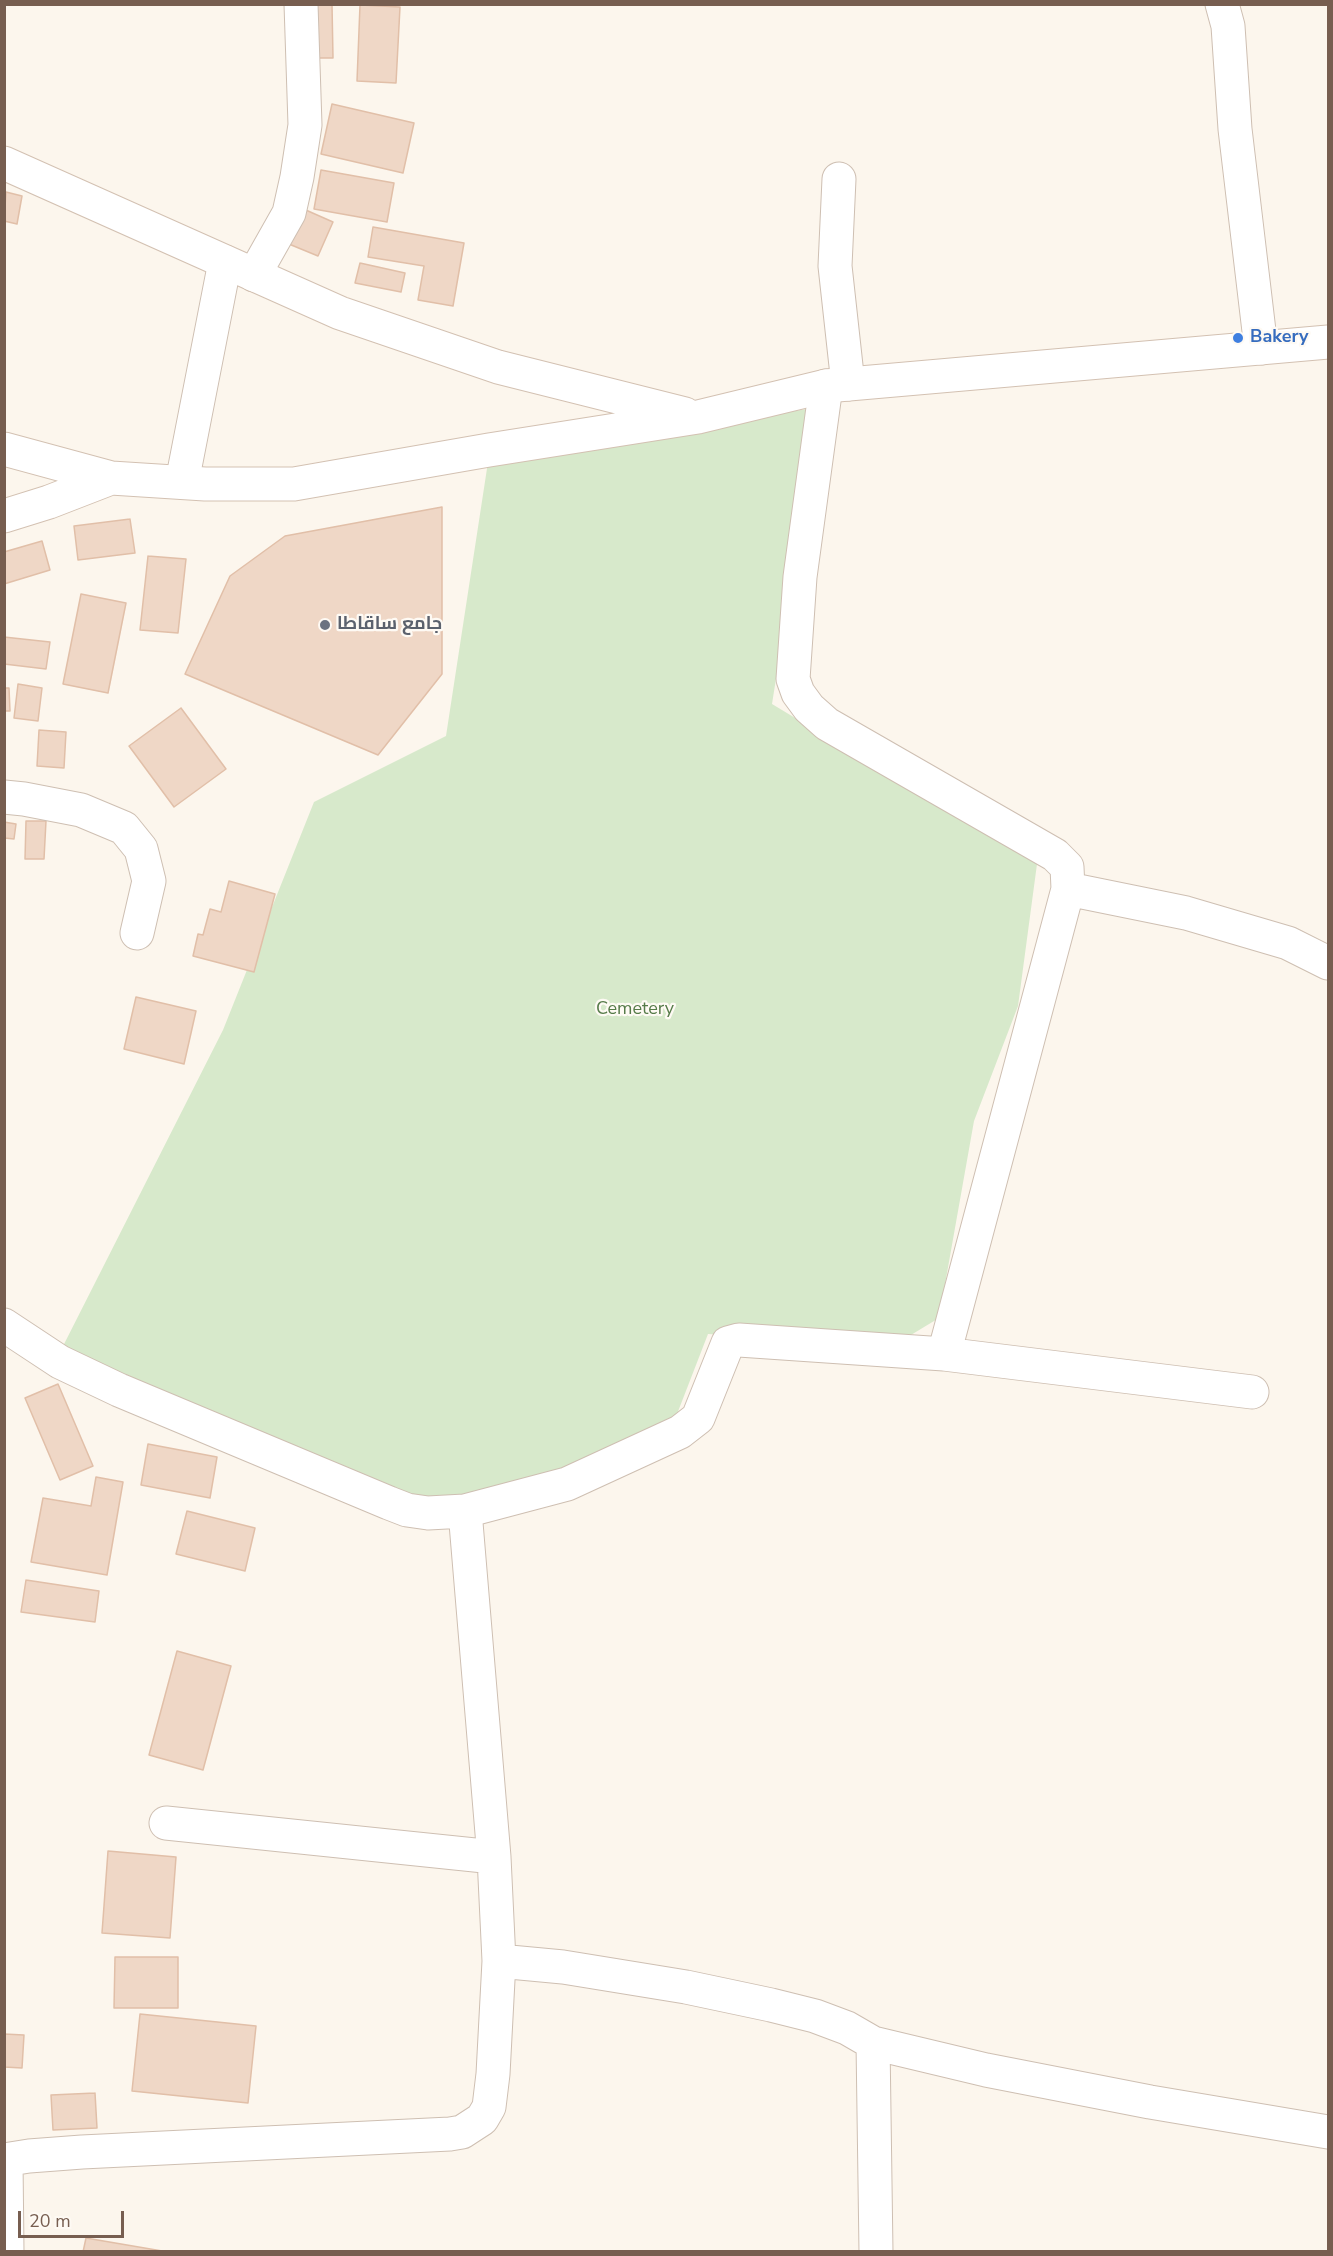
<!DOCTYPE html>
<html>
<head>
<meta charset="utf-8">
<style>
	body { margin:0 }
	#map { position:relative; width:1333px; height:2256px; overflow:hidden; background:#fcf6ed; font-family:"Nunito Sans",sans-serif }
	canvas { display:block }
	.frame { position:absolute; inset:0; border:6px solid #775e50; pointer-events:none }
	.scale { position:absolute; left:18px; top:2211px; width:106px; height:27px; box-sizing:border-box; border:3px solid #775e50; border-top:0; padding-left:8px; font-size:18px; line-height:21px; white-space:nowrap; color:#775e50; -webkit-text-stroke:4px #fefaf4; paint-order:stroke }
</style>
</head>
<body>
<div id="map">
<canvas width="1333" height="2256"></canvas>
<div class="frame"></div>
<div class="scale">20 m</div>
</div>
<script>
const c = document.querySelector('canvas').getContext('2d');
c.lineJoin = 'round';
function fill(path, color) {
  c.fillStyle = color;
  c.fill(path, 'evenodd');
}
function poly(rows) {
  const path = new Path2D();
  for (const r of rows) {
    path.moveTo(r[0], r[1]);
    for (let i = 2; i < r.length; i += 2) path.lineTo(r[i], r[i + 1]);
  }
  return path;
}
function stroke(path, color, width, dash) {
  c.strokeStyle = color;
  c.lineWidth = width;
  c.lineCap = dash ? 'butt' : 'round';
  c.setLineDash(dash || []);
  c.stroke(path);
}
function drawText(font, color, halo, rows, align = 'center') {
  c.font = font + ' "Nunito Sans",Cairo,sans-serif';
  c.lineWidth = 4.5;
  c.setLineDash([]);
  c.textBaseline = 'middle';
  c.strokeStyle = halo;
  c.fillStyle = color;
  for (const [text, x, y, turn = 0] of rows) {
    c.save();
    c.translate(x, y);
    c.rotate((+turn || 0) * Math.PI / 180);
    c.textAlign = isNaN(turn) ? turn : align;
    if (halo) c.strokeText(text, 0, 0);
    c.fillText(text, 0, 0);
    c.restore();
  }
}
const green = poly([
	[819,407,772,704,1037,864,1018,1006,974,1121,939,1318,896,1344,708,1334,672,1427,553,1482,426,1507,58,1356,223,1030,314,802,446,736,488,462]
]);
const building = poly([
	[310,4,332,4,333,58,311,58,310,4],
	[360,5,400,7,396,83,357,81,360,5],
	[332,104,414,123,403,173,321,154,332,104],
	[321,170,394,183,387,222,314,209,321,170],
	[6,192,22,196,17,224,4,221,6,192],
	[299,207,333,222,318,256,284,242,299,207],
	[373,227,464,243,453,306,418,300,424,266,368,257,373,227],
	[360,263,405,273,401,292,355,283,360,263],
	[442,507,442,674,378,755,185,674,230,576,285,536,442,507],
	[130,519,135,553,78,560,74,526,130,519],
	[42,541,50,570,4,584,4,552,42,541],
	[148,556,186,559,178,633,140,630,148,556],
	[81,594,126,603,108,693,63,684,81,594],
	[4,637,50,642,46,669,4,664,4,637],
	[18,684,42,688,38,721,14,718,18,684],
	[4,688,9,688,10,711,4,711,4,688],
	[181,708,226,769,174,807,129,746,181,708],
	[39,730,66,732,64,768,37,766,39,730],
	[26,821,46,821,44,859,25,859,26,821],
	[4,822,16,824,14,839,4,838,4,822],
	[229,881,275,894,254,972,193,956,198,934,203,935,210,909,221,912,229,881],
	[136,997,196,1011,184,1064,124,1049,136,997],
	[58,1384,93,1466,60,1480,25,1398,58,1384],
	[148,1444,217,1457,210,1498,141,1485,148,1444],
	[96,1477,123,1482,107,1575,31,1562,43,1498,91,1506,96,1477],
	[187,1511,255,1528,245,1571,176,1554,187,1511],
	[26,1580,99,1591,95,1622,21,1612,26,1580],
	[177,1651,231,1666,203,1770,149,1755,177,1651],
	[108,1851,176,1857,170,1938,102,1933,108,1851],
	[115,1957,178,1957,178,2008,114,2008,115,1957],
	[140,2014,256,2026,248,2103,132,2091,140,2014],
	[4,2034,24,2035,22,2068,4,2067,4,2034],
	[95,2093,97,2128,53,2130,51,2095,95,2093],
	[86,2238,168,2252,83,2252,86,2238]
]);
const street = poly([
	[1222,4,1228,26,1235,129,1261,348],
	[839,179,835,266,848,384],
	[254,275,289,213,297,177,305,125,301,4],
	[826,386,800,577,793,679,798,693,809,708,827,724,1055,855,1067,867,1068,889,944,1354],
	[182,482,225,262],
	[4,797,24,799,81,810,124,828,141,849,149,881,137,933],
	[1068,889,1186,913,1288,943,1328,963],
	[4,1325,60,1362,119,1390,389,1503,407,1510,428,1513,465,1511,567,1484,680,1432,698,1418,728,1343,739,1340,944,1354,1252,1392],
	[166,1823,494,1857],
	[499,1961,563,1967,686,1987,771,2005,815,2016,847,2028,873,2043,986,2070,1150,2102,1328,2132],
	[873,2043,876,2252],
	[4,2160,29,2156,82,2152,450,2134,462,2132,482,2119,489,2107,493,2074,499,1961,494,1857,465,1511],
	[6,2160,7,2252]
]);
const secondary = poly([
	[4,163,340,313,498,367,685,414],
	[4,449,111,478,205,484,294,484,489,450,698,417,826,386,1328,342],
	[4,516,49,502,111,478]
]);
const markers = [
	[1238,338,6,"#3f7fe0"],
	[325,625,6,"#6b7280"]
];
const shopNames = [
	["Bakery",1250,338]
];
const worshipNames = [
	["جامع ساقاطا",337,625]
];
const parkNames = [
	["Cemetery",635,1010]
];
fill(green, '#d7e9cb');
fill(building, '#efd7c6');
stroke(building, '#e1bfa8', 1.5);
stroke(street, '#cebfb2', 35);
stroke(secondary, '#d3c1b2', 35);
stroke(street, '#fff', 33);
stroke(secondary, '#fff', 33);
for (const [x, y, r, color] of markers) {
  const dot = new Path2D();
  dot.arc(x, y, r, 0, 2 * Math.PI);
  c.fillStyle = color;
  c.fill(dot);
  stroke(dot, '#fefaf4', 2);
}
drawText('bold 18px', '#366cbe', '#fefaf4', shopNames, 'left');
drawText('bold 18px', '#5b616d', '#fefaf4', worshipNames, 'left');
drawText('18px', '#567b49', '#fefaf4', parkNames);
</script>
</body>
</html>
